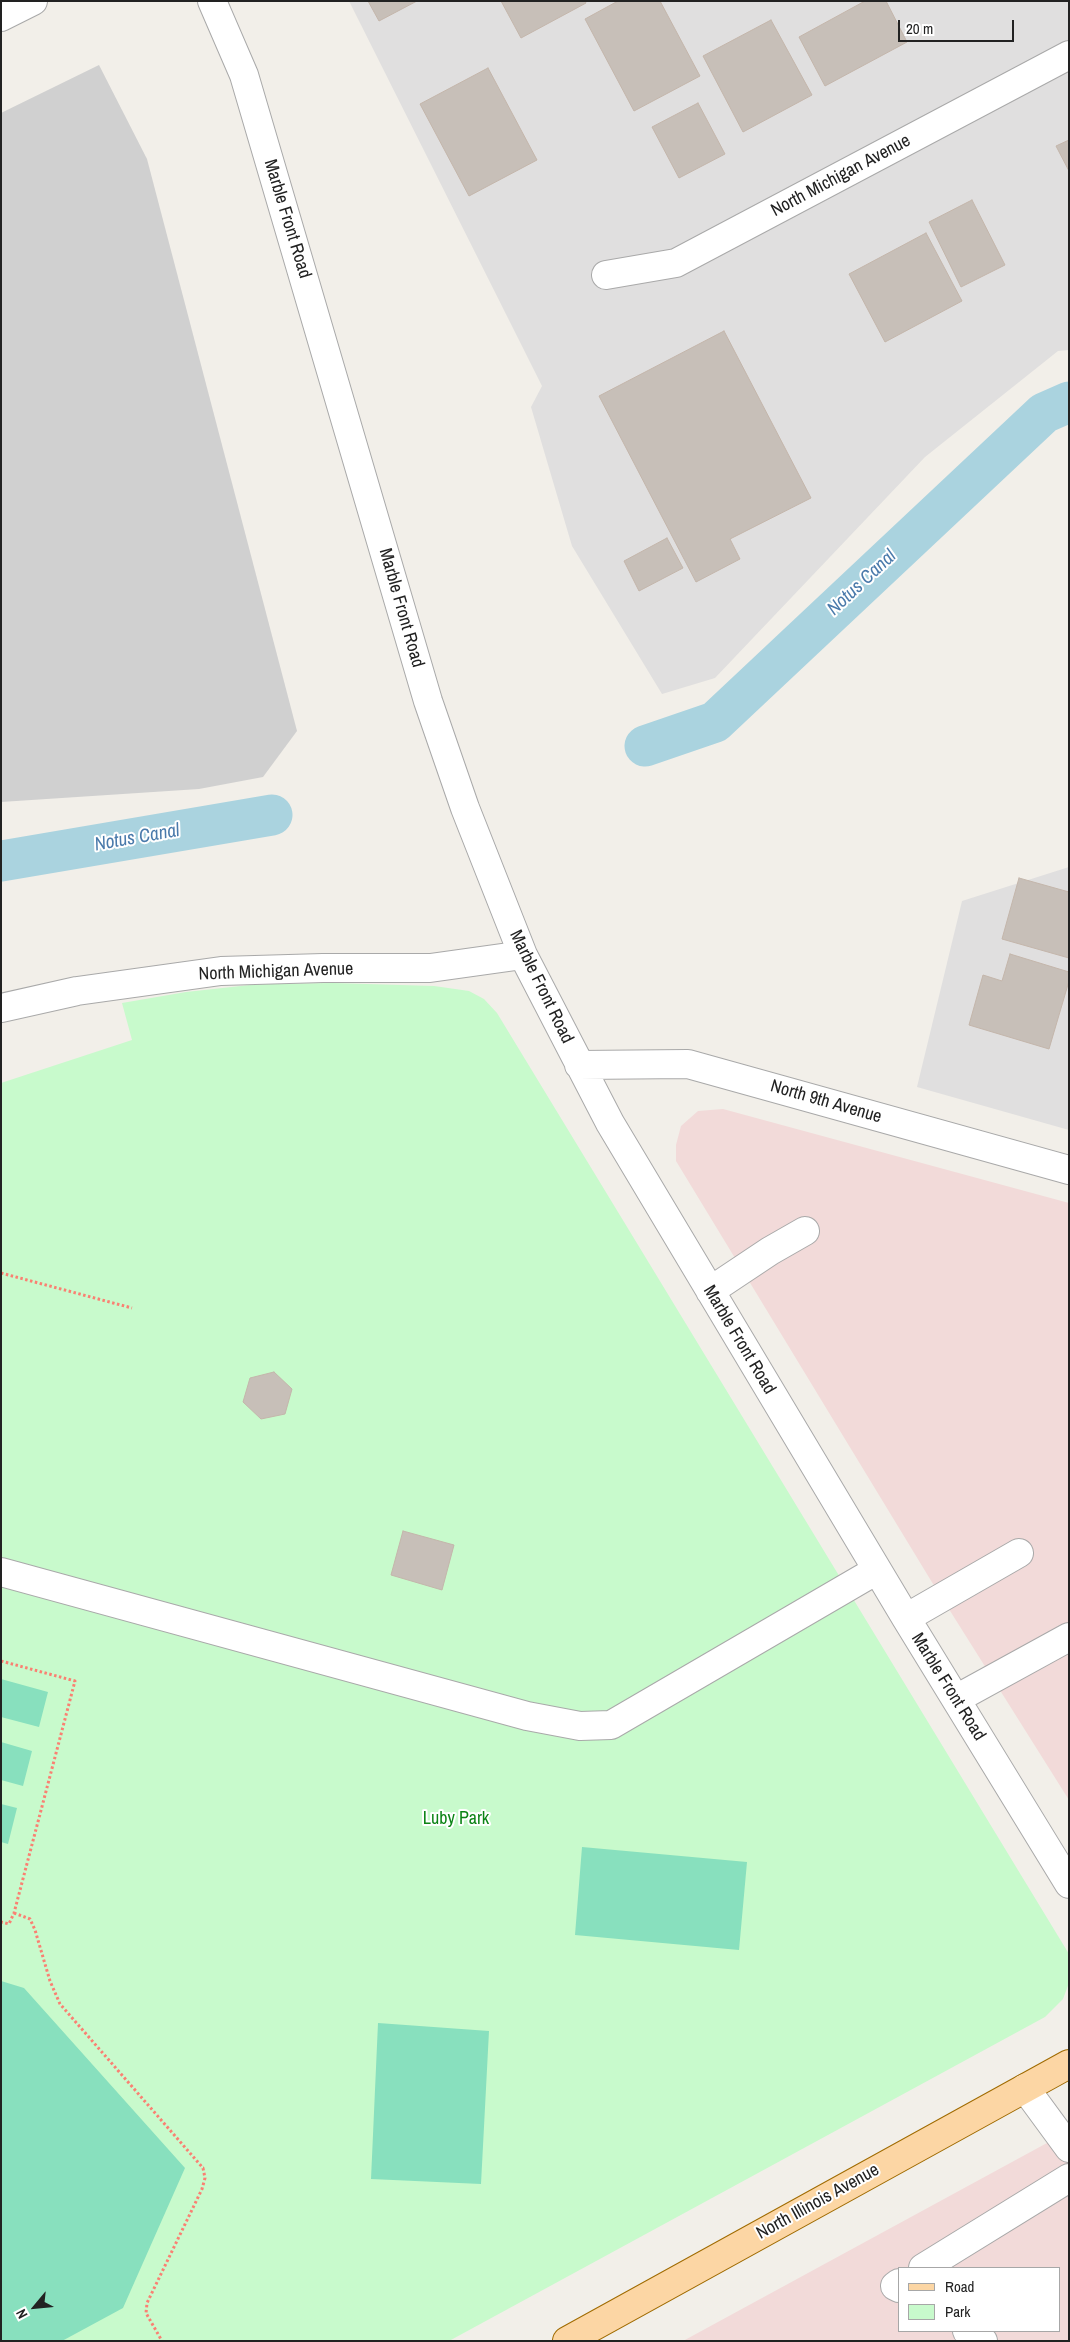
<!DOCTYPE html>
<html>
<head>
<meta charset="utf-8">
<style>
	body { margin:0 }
	#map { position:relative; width:1070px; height:2342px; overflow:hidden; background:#f2efe9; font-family:"Archivo Narrow",sans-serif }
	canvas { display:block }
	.frame { position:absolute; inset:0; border:2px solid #222; pointer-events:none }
	.legend { position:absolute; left:898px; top:2267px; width:162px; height:65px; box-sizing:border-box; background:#fff; border:1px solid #a7a7a7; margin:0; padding:6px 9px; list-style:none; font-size:15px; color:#222 }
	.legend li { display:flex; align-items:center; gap:10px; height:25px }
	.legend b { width:25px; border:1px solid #a7a7a7 }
	.north { position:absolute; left:10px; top:2282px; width:50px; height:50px; -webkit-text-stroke:4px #fff; paint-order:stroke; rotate:242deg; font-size:14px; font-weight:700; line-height:20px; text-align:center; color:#222 }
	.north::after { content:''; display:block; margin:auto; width:18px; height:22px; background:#222; clip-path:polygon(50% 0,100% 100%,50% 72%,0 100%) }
	.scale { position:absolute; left:898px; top:20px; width:116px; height:22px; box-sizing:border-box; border:2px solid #222; border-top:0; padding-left:6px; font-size:15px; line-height:18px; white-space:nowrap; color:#222; -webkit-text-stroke:4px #fff; paint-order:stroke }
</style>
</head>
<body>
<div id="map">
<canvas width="1070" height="2342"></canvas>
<div class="frame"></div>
<ul class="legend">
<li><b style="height:6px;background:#fcd6a4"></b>Road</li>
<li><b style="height:14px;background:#c8facc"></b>Park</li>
</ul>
<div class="north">N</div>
<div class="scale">20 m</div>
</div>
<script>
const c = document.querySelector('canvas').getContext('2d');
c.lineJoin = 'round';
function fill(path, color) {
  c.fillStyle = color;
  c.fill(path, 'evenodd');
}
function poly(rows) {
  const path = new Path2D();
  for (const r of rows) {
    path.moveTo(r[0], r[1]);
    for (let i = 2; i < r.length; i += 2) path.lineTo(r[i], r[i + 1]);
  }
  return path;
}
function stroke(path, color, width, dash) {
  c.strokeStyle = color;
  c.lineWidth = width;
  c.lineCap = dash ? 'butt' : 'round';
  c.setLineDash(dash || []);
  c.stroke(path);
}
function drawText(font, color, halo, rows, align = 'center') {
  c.font = font + ' "Archivo Narrow",sans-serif';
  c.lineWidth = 4;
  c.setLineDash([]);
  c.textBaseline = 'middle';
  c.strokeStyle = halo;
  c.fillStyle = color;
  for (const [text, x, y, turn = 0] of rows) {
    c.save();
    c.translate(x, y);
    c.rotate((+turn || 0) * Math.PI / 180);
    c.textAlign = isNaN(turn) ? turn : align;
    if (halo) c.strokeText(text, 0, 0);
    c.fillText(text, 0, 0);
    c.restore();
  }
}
const residential = poly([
	[349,1,1069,1,1069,350,1058,351,925,457,715,678,662,694,572,546,531,407,542,386],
	[1069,867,1069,1130,917,1087,962,901]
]);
const commercial = poly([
	[723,1109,1069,1203,1069,1800,930,1579,676,1161,676,1145,681,1126,698,1111],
	[1069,2131,1069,2341,683,2341],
	[899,2268,1059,2268,1059,2331,899,2331]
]);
const religious = poly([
	[99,65,147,159,297,731,263,777,199,789,1,802,1,113]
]);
const park = poly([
	[333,983,434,986,469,991,484,999,497,1013,1069,1954,1069,1983,1063,1999,1045,2017,449,2341,1,2341,1,1083,132,1040,122,1003,186,992,259,984]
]);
const pitch = poly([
	[1,1679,48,1692,39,1727,1,1717],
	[1,1742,32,1751,23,1786,1,1780],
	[1,1804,17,1808,8,1844,1,1842],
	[582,1847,747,1862,739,1950,575,1935],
	[1,1981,24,1988,185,2168,123,2308,62,2341,1,2341],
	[378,2023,489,2031,481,2184,371,2179]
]);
const canal = poly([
	[645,746,715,722,1044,413,1069,402],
	[1,861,272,815]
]);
const building = poly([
	[368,1,417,1,379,21,368,1],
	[501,1,585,1,586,3,521,38,501,1],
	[618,1,660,1,700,76,634,111,585,19,618,1],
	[865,1,886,1,907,42,825,86,799,37,865,1],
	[771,20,812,95,743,132,703,56,771,20],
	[488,68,537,160,469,196,420,104,488,68],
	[698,103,725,154,679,178,652,127,698,103],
	[1069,140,1069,171,1056,146,1069,140],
	[972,200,1005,265,961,287,929,222,972,200],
	[926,233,962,301,885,342,849,274,926,233],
	[724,331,811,498,730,539,740,559,696,582,599,396,724,331],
	[667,538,683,568,639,591,624,561,667,538],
	[1019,878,1069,892,1069,958,1002,939,1019,878],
	[1010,954,1069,972,1069,981,1049,1049,969,1025,983,975,1002,981,1010,954],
	[274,1372,292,1389,285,1414,261,1419,243,1402,250,1378,274,1372],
	[403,1531,454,1545,442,1590,391,1575,403,1531]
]);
const path = poly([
	[1,1273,132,1308],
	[1,1661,75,1681,14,1913,9,1924,1,1922],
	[14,1913,30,1919,35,1930,50,1981,60,2004,203,2168,205,2178,202,2189,147,2303,146,2313,162,2341]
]);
const minor = poly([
	[212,1,244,75,428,701,465,808,523,955,610,1123,906,1618,1069,1884],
	[1,17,33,1],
	[606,275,676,263,1069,55],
	[1,1008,77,991,221,971,323,968,430,968,523,955],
	[579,1065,688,1064,1069,1170],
	[710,1291,770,1251,805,1231],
	[1,1572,527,1716,580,1726,611,1725,877,1570],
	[906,1618,1019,1553],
	[956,1699,1069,1637],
	[1025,2088,1069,2148],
	[923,2268,1069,2178],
	[899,2283,895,2286,899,2288],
	[967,2331,983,2341]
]);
const major = poly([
	[567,2341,1069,2064]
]);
const streetNames = [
	["North Michigan Avenue",841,176,-28],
	["Marble Front Road",287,219,73],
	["Marble Front Road",401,608,74],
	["North Michigan Avenue",276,972,-2],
	["Marble Front Road",541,987,64],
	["North 9th Avenue",826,1102,16],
	["Marble Front Road",739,1340,59],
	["Marble Front Road",948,1687,58],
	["North Illinois Avenue",818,2202,-29]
];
const parkNames = [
	["Luby Park",456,1819]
];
const waterNames = [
	["Notus Canal",862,583,-43],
	["Notus Canal",137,838,-10]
];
fill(residential, '#e0dfdf');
fill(commercial, '#f2dad9');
fill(religious, '#d0d0d0');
fill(park, '#c8facc');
fill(pitch, '#88e0be');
stroke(canal, '#aad3df', 41);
fill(building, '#c7bfb8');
stroke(building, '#c4b6ab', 1);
stroke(minor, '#a9a9a9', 30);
stroke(major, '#a06b00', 30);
stroke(path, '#fa8072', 3, [2.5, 2.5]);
stroke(minor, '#fff', 28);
stroke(major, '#fcd6a4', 28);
drawText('18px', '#222', '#fff', streetNames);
drawText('18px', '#0c8416', '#fff', parkNames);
drawText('italic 19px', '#4a7aab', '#fff', waterNames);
</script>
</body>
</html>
